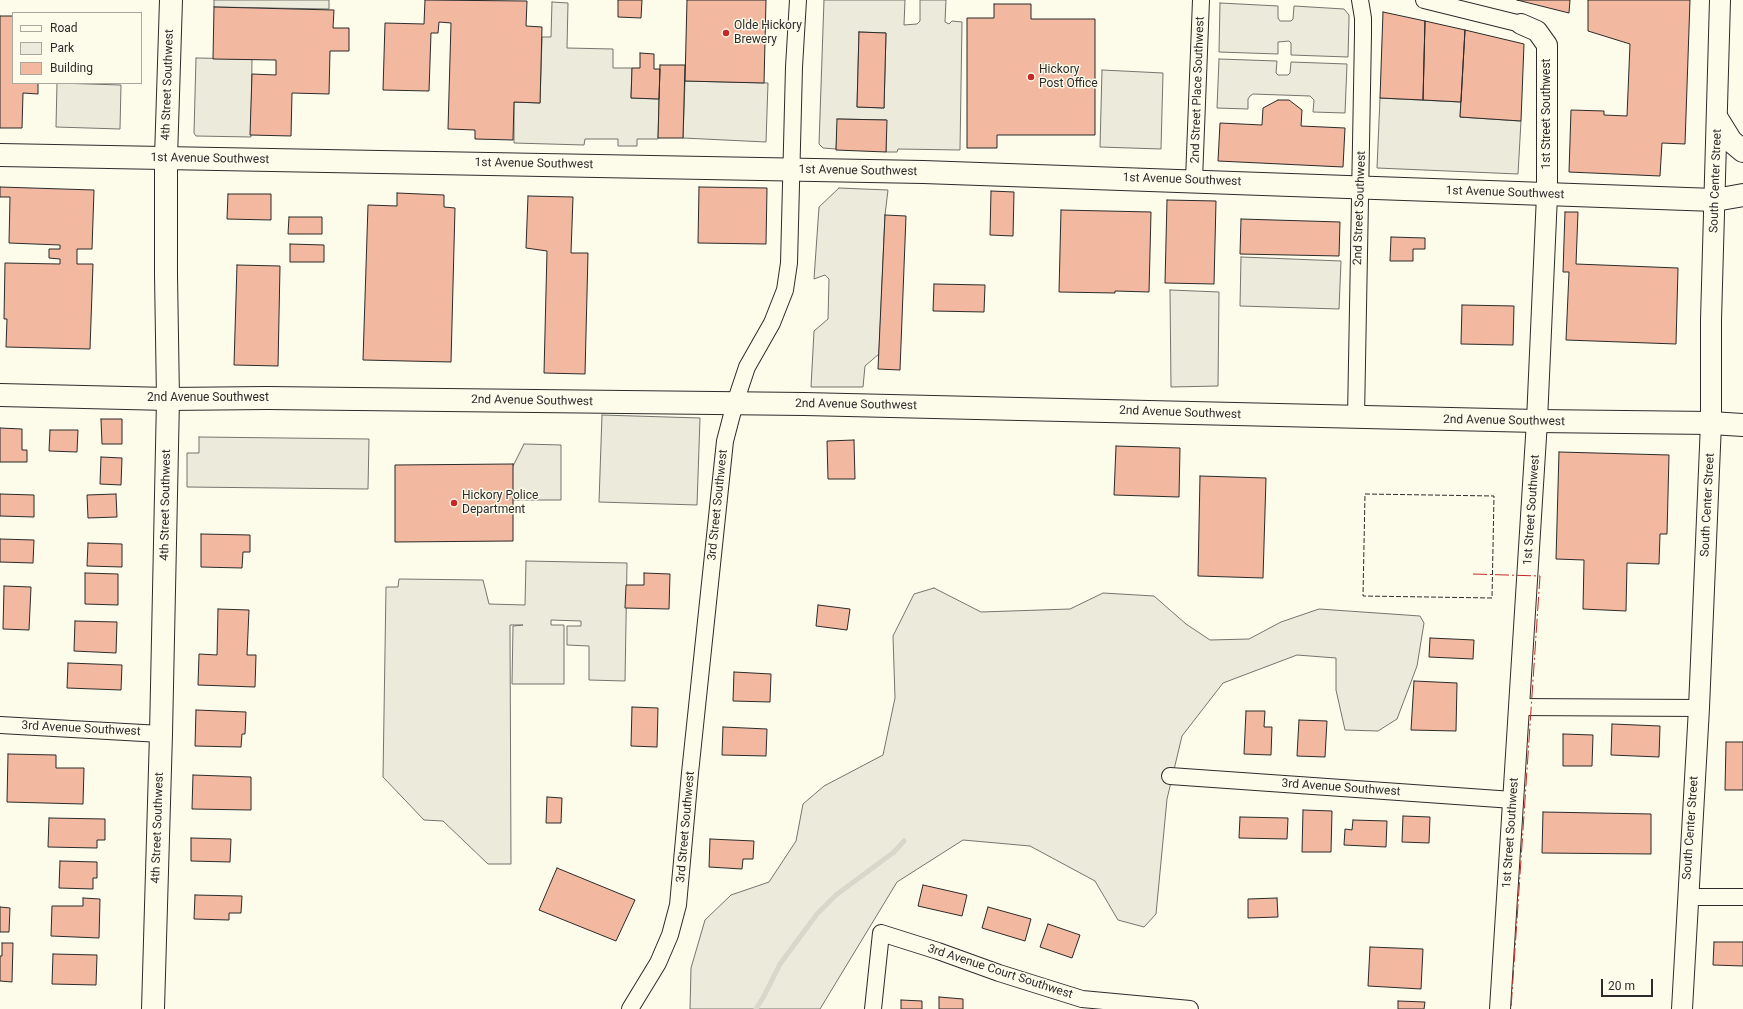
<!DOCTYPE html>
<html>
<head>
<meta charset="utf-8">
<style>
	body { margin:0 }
	#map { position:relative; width:1743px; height:1009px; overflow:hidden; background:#fdfbea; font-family:Roboto,sans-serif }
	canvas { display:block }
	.legend { position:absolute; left:12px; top:12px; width:130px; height:72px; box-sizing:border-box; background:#fdfbea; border:1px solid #a9a89e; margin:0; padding:5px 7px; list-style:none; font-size:12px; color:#2b2b2b }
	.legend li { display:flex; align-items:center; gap:8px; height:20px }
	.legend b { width:20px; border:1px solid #a9a89e }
	.scale { position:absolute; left:1601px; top:979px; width:52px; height:18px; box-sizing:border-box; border:2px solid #2b2b2b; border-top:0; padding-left:5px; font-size:12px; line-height:14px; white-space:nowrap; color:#2b2b2b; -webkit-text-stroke:3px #fdfbea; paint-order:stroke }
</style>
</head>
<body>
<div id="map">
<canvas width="1743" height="1009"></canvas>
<ul class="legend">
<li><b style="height:5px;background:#fdfbea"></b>Road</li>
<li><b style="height:11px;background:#ecebdb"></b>Park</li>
<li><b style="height:11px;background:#f2b8a0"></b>Building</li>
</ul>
<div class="scale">20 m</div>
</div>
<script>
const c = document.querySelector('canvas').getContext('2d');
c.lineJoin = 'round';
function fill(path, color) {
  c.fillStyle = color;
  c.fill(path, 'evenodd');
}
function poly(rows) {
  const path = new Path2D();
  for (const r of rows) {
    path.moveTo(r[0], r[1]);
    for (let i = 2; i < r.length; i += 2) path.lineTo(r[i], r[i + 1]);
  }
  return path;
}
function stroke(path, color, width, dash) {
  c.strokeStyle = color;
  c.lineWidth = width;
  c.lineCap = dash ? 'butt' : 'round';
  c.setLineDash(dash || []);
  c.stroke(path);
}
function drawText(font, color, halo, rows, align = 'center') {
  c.font = font + ' Roboto,sans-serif';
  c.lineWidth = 3;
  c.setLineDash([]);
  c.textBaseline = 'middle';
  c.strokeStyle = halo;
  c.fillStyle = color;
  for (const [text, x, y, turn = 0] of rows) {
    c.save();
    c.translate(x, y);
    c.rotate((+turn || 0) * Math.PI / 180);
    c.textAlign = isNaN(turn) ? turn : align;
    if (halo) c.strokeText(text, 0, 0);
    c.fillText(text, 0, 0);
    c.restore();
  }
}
const green = poly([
	[934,588,981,612,1070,609,1103,593,1154,596,1186,624,1210,640,1249,639,1281,622,1319,609,1420,616,1424,623,1417,666,1397,719,1378,731,1345,730,1336,690,1336,658,1297,655,1223,683,1182,736,1167,799,1156,914,1144,927,1118,920,1095,881,1030,846,963,840,897,882,820,1009,690,1009,691,968,705,920,731,895,769,882,796,841,803,804,824,786,883,755,895,698,893,636,914,594,934,588]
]);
const parking = poly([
	[214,0,329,0,329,9,214,7,214,0],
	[824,0,905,0,904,25,917,24,920,21,920,0,946,0,945,22,949,24,952,21,962,22,960,150,898,149,897,152,886,152,886,120,838,119,836,149,823,148,819,144,824,0],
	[859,32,886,33,884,108,857,107,859,32],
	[552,2,568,3,567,48,613,49,613,68,632,68,631,98,659,99,658,139,637,139,637,146,618,146,618,139,585,139,584,145,514,143,514,102,540,103,542,37,551,37,552,2],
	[1220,3,1278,6,1278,18,1280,21,1291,21,1293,19,1294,6,1344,9,1349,15,1349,20,1348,57,1291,55,1291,43,1289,41,1278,42,1278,54,1219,52,1220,3],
	[196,58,252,59,251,137,196,136,194,133,196,58],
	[1219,59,1277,61,1276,73,1278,75,1288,75,1290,73,1291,62,1347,64,1345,113,1313,112,1314,100,1310,96,1253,94,1250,96,1248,99,1248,109,1217,108,1219,59],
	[1102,70,1163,73,1161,149,1100,147,1102,70],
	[685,81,768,83,766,142,683,138,685,81],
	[57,83,121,85,120,129,56,127,57,83],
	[1380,98,1461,102,1460,117,1521,121,1518,174,1377,168,1380,98],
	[839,188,888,190,885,215,879,354,865,366,863,387,811,387,814,331,828,319,829,279,825,275,814,279,819,207,839,188],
	[1241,257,1341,261,1339,309,1240,306,1241,257],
	[1170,290,1219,292,1218,386,1171,387,1170,290],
	[602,415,700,418,697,505,599,502,602,415],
	[199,437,369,439,368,489,187,487,187,453,199,453,199,437],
	[524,444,561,445,561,500,512,500,512,468,524,444],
	[526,561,627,563,625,681,589,680,589,646,567,645,567,626,581,626,581,621,551,620,551,625,564,625,564,684,512,684,513,626,523,625,510,625,511,864,488,864,443,821,424,820,383,777,386,587,398,587,399,579,483,580,489,604,525,605,526,561]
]);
const stream = poly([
	[756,1009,764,996,780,964,817,914,836,895,894,852,904,841]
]);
const building = poly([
	[425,0,527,1,526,26,542,27,540,103,514,102,513,140,475,139,475,130,448,129,451,23,439,22,438,33,431,33,429,91,383,90,385,23,424,24,425,0],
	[618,0,642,0,641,18,618,17,618,0],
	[687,0,766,0,764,83,685,81,687,0],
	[1517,0,1570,0,1569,13,1517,0],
	[1588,0,1690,0,1685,144,1662,143,1660,176,1569,172,1571,110,1604,111,1604,115,1627,116,1630,44,1588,31,1588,0],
	[994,4,1031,4,1031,19,1095,19,1095,135,997,135,997,148,967,148,967,18,994,18,994,4],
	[214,7,334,10,333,28,349,28,349,51,330,51,329,94,292,93,291,136,250,135,252,74,276,75,276,60,213,59,214,7],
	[1383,12,1425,21,1423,100,1380,98,1383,12],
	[0,16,13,16,13,83,38,83,38,94,23,93,22,128,0,128,0,16],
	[1425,21,1465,30,1461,102,1423,100,1425,21],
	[1465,30,1524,44,1521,121,1460,117,1465,30],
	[859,32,886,33,884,108,857,107,859,32],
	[640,53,654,54,654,69,660,69,659,99,631,98,632,68,640,68,640,53],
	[660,65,685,65,683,138,658,138,660,65],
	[1278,100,1289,100,1302,110,1301,126,1345,128,1343,167,1218,161,1220,123,1262,125,1263,108,1278,100],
	[837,119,887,120,886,152,836,150,837,119],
	[0,187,94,190,92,249,77,249,77,264,93,264,90,349,6,347,7,319,4,319,5,263,60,264,60,259,49,258,49,249,60,249,60,245,9,243,10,197,0,197,0,187],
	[699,187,767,188,766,244,698,243,699,187],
	[991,191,1014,192,1013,236,990,235,991,191],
	[397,193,444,195,444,207,455,208,451,362,363,360,368,205,397,206,397,193],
	[228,194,271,194,271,220,227,219,228,194],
	[528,196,573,197,571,253,588,253,585,374,544,373,547,251,526,248,528,196],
	[1167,200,1216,201,1214,284,1165,283,1167,200],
	[1061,210,1151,212,1149,292,1115,291,1115,293,1059,292,1061,210],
	[1565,212,1578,212,1576,264,1678,268,1676,344,1566,340,1569,272,1563,272,1565,212],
	[885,215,906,216,900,370,878,369,885,215],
	[289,217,322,217,322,234,288,234,289,217],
	[1241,219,1340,222,1339,256,1240,254,1241,219],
	[1391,237,1425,238,1425,249,1413,249,1413,261,1390,261,1391,237],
	[290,244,324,245,324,262,290,262,290,244],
	[237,265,280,266,278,366,234,365,237,265],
	[934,284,985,285,984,312,933,311,934,284],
	[1462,305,1514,306,1513,345,1461,344,1462,305],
	[101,419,122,419,122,444,102,444,101,419],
	[0,428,22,429,22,450,27,450,27,462,0,462,0,428],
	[50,430,78,430,77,452,49,451,50,430],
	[854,440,855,479,828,479,827,441,854,440],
	[1116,446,1180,448,1179,497,1114,495,1116,446],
	[1559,452,1669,455,1667,534,1660,534,1659,564,1627,563,1626,611,1583,609,1584,560,1556,559,1559,452],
	[101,457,122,458,121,485,100,484,101,457],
	[513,464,513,541,395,542,395,465,513,464],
	[1200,476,1266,478,1263,578,1198,576,1200,476],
	[0,494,34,495,34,517,0,516,0,494],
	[116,494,117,517,88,518,87,495,116,494],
	[201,534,250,535,250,552,243,552,242,568,201,567,201,534],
	[0,539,34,540,33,563,0,562,0,539],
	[88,543,122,544,122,567,87,566,88,543],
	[85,573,118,574,118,605,85,604,85,573],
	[644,573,670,574,669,609,625,608,626,585,644,585,644,573],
	[4,586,31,587,29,630,3,629,4,586],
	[818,605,850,609,847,630,816,626,818,605],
	[218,609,249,610,247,655,256,655,255,687,198,685,199,654,217,655,218,609],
	[75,621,117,622,116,653,74,651,75,621],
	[1430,638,1474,640,1473,659,1429,657,1430,638],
	[68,663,122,665,121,690,67,688,68,663],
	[734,672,771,674,770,702,733,701,734,672],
	[1414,681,1457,683,1456,731,1411,730,1414,681],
	[632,707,658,708,657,747,631,746,632,707],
	[196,710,246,712,245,734,242,734,241,747,195,746,196,710],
	[1246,711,1265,711,1264,727,1272,727,1271,755,1244,754,1246,711],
	[1299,720,1327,721,1325,757,1297,756,1299,720],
	[1612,724,1660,726,1659,757,1611,755,1612,724],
	[723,727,767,729,766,756,722,755,723,727],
	[1563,734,1593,735,1592,766,1563,766,1563,734],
	[1726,742,1743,742,1743,790,1725,790,1726,742],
	[8,754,56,755,56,768,84,768,83,804,7,802,8,754],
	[193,775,251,777,251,810,192,809,193,775],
	[547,797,562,798,561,823,546,823,547,797],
	[1303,810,1332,811,1331,852,1302,852,1303,810],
	[1543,812,1651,814,1651,854,1542,853,1543,812],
	[1403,816,1430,817,1429,843,1402,842,1403,816],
	[1240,817,1288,818,1287,839,1239,838,1240,817],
	[49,818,105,819,105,840,97,840,97,848,48,847,49,818],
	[1353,820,1387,821,1386,847,1344,845,1345,829,1352,830,1353,820],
	[191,838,231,839,230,862,191,861,191,838],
	[710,839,754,841,753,859,743,859,742,869,709,867,710,839],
	[60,861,97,862,97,878,93,878,93,889,59,888,60,861],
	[557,868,635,900,616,941,539,910,557,868],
	[923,885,967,895,962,916,918,906,923,885],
	[195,895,242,896,241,913,229,913,229,920,194,919,195,895],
	[83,898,100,899,99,938,51,936,52,906,83,906,83,898],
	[1277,898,1278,917,1248,918,1248,899,1277,898],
	[0,907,10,908,9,932,0,932,0,907],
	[988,907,1031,919,1025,941,982,928,988,907],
	[1048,924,1080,935,1072,958,1040,947,1048,924],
	[1714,942,1743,942,1743,966,1713,965,1714,942],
	[2,943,13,943,12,982,0,981,0,956,2,956,2,943],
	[1370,947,1423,949,1421,989,1368,986,1370,947],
	[53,954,97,955,96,985,52,984,53,954],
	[939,997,963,999,963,1009,939,1009,939,997],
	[901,1000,922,1001,922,1009,901,1009,901,1000],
	[1398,1001,1425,1002,1424,1009,1398,1009,1398,1001]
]);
const minor = poly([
	[1424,0,1521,24],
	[1194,180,1201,0],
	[1356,417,1363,34,1363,18,1360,0],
	[1519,707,1699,708],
	[0,725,161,734],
	[1170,776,1513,800],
	[1687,897,1743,897],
	[630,1009,658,963,670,935,678,905,690,773,725,441,735,403,747,367,772,323,785,290,789,263,794,67,798,0],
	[873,1009,881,933,938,951,999,973,1082,999,1190,1009]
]);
const tertiary = poly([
	[1500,1009,1537,421,1547,195,1547,45,1537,31,1521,24],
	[1682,1009,1699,708,1711,423,1711,320,1720,0]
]);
const secondary = poly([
	[153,1009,161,734,168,399,166,275,166,158,171,0]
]);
const primary = poly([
	[1718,120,1731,141,1743,151],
	[0,155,923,172,1715,200,1743,195],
	[0,395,168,399,267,398,804,404,1537,421,1711,423,1743,425]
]);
const fence = poly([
	[1365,494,1494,496,1492,598,1363,596,1365,494]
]);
const power = poly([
	[1473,574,1540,576,1511,1009]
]);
const markers = [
	[726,33,4,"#c62828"],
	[1031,77,4,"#c62828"],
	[454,503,4,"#c62828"]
];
const poiNames = [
	["Olde Hickory",734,26],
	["Brewery",734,40],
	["Hickory",1039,70],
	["Post Office",1039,84],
	["Hickory Police",462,496],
	["Department",462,510]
];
const streetNames = [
	["4th Street Southwest",168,85,-88],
	["2nd Street Place Southwest",1198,90,-88],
	["1st Street Southwest",1547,114,-90],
	["1st Avenue Southwest",210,159,1],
	["1st Avenue Southwest",534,164,1],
	["1st Avenue Southwest",858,171,1],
	["1st Avenue Southwest",1182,180,2],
	["South Center Street",1716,181,-88],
	["1st Avenue Southwest",1505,193,2],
	["2nd Street Southwest",1360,208,-88],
	["2nd Avenue Southwest",208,398],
	["2nd Avenue Southwest",532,401,1],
	["2nd Avenue Southwest",856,405,1],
	["2nd Avenue Southwest",1180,413,2],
	["2nd Avenue Southwest",1504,421,1],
	["4th Street Southwest",166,505,-89],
	["3rd Street Southwest",718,505,-84],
	["South Center Street",1708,505,-87],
	["1st Street Southwest",1532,510,-86],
	["3rd Avenue Southwest",81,729,3],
	["3rd Avenue Southwest",1341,788,4],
	["3rd Street Southwest",686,827,-85],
	["4th Street Southwest",158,828,-88],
	["South Center Street",1691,828,-86],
	["1st Street Southwest",1511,833,-86],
	["3rd Avenue Court Southwest",1000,972,18]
];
fill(green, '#ecebdb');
stroke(green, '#74746e', 1);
fill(parking, '#eceadb');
stroke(parking, '#74746e', 1);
stroke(stream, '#d8d7c9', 5);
fill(building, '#f2b8a0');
stroke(building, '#2b2b2b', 1);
stroke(minor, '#2b2b2b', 18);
stroke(tertiary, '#2b2b2b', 22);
stroke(secondary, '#2b2b2b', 24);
stroke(primary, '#2b2b2b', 24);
stroke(minor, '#fdfbea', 16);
stroke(tertiary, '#fdfbea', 20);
stroke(secondary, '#fdfbea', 22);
stroke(primary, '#fdfbea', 22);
stroke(fence, '#2b2b2b', 1, [5, 2]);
stroke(power, '#c62828', 1, [14, 3, 2, 3]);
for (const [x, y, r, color] of markers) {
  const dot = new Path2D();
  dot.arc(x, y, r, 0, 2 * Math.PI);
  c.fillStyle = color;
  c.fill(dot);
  stroke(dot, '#fdfbea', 1.5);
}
drawText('12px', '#2b2b2b', '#fdfbea', poiNames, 'left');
drawText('12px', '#2b2b2b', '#fdfbea', streetNames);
</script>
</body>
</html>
